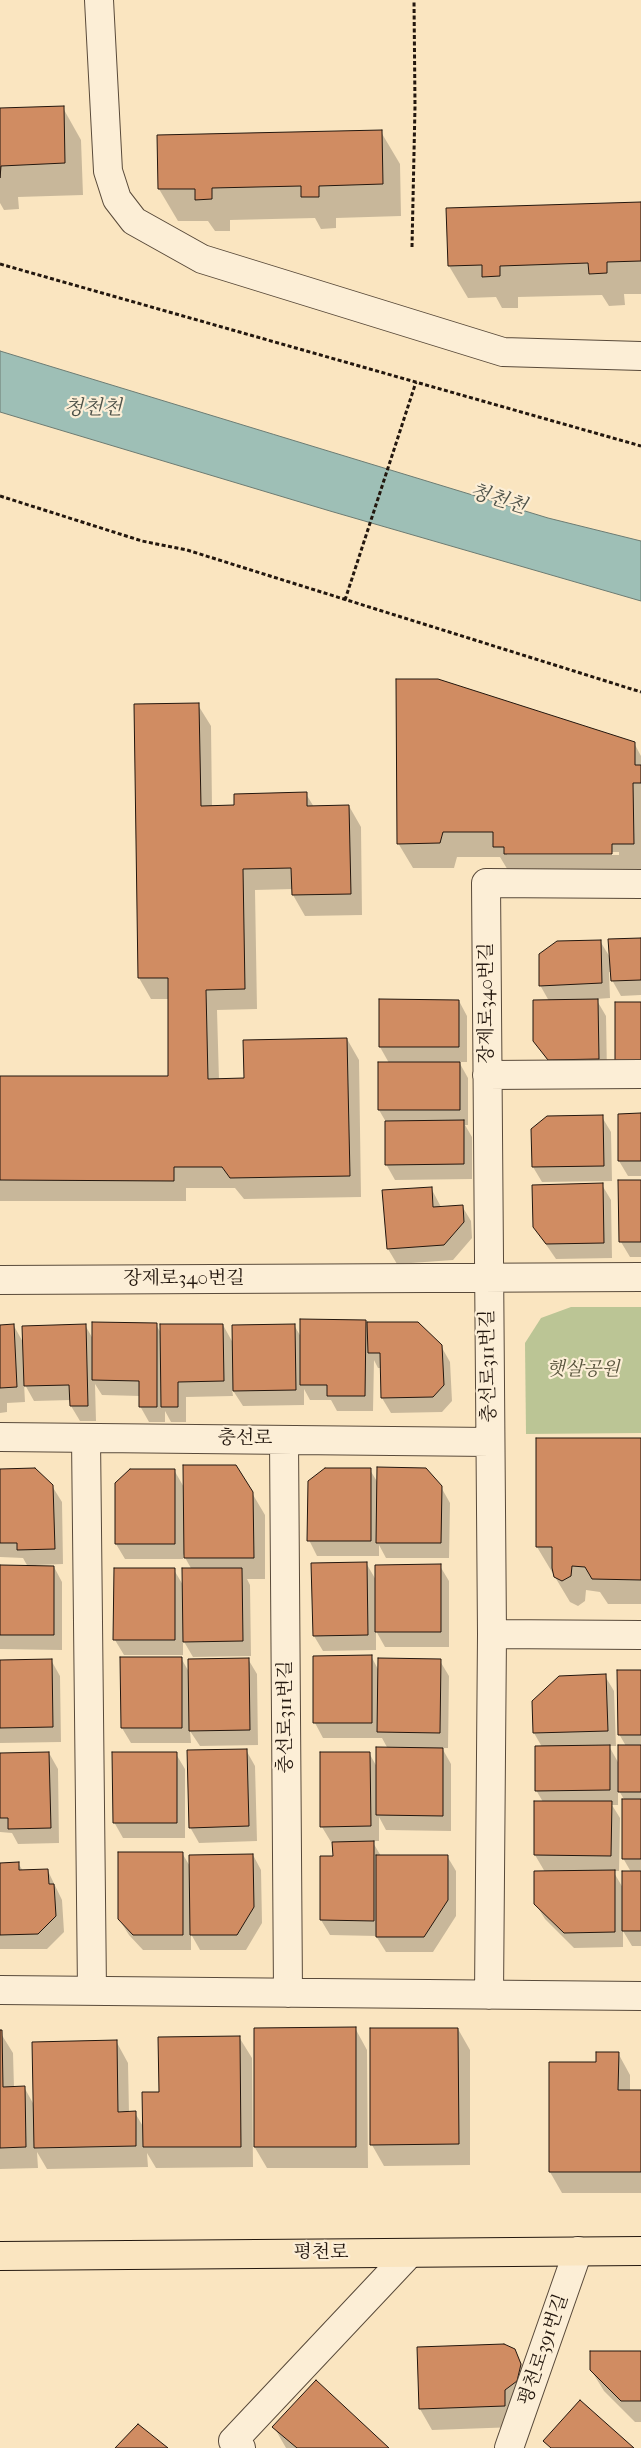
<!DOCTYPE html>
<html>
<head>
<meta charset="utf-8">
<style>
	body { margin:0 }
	canvas { display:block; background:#fae5c0 }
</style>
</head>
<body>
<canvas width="641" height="2448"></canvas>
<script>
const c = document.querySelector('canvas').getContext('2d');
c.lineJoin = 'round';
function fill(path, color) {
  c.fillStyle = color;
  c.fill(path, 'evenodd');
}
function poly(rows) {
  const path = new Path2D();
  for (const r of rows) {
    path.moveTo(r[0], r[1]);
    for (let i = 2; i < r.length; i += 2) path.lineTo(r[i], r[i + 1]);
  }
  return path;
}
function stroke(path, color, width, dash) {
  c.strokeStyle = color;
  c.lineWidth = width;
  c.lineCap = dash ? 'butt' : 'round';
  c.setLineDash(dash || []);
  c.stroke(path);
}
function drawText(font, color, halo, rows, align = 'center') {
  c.font = font + ' "IM FELL French Canon","Noto Serif KR",serif';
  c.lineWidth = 4.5;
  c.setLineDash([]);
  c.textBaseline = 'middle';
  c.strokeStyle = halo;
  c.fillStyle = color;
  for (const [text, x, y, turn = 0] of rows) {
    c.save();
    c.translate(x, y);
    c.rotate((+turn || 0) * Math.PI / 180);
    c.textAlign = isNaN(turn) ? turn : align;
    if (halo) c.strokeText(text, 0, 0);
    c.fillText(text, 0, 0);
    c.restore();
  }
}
const green = poly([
	[571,1307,641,1307,641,1433,526,1434,525,1343,541,1318]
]);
const water = poly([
	[0,351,548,518,641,541,641,601,330,511,0,412,0,351]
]);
const shadow = poly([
	[63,108,81,140,83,195,18,197,19,209,4,210,0,203,0,110],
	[381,132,400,164,401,216,336,218,336,228,321,229,315,218,230,220,230,231,215,231,208,221,178,221,159,189],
	[641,204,641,294,624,294,625,305,609,306,602,295,518,297,518,308,502,308,496,297,468,298,449,266],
	[198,705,211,726,212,807,235,807,306,794,314,807,349,806,361,827,362,915,305,916,293,895,293,889,255,890,257,1009,217,1010,219,1080,246,1079,347,1039,359,1060,361,1197,244,1199,235,1188,186,1188,186,1201,0,1201,0,1077,169,1078,169,999,151,999,139,978],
	[634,743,641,756,641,869,626,869,626,878,509,872,500,857,457,857,454,868,413,868,398,843],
	[619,852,619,855,507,855,507,853],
	[641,939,641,995,621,996,612,980,612,972,609,972,610,998,596,999,606,1016,607,1074,558,1075,534,1041,549,1001,540,985,600,941,611,959],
	[459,1001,467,1016,467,1062,459,1062,468,1078,468,1125,465,1125,472,1137,472,1179,395,1180,386,1164,386,1122,379,1110,379,1063,389,1063,380,1047],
	[641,1114,641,1176,628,1176,619,1161],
	[602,1117,611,1132,612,1181,542,1182,533,1167,532,1130],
	[641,1181,641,1257,630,1257,621,1242],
	[602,1185,611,1200,612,1258,556,1259,534,1227],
	[431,1188,441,1207,462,1206,471,1221,472,1238,453,1260,397,1264,388,1249],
	[365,1321,369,1327,441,1346,450,1362,452,1401,442,1412,391,1413,382,1398,382,1368,378,1368,374,1360,373,1411,337,1411,331,1400,310,1400,304,1389,304,1405,243,1406,232,1389,233,1396,186,1397,186,1422,171,1422,165,1411,165,1422,149,1422,140,1406,140,1396,102,1395,95,1384,96,1421,80,1421,71,1406,71,1400,34,1401,24,1383,25,1402,7,1403,7,1412,0,1413,0,1326,14,1326,24,1344,85,1325,93,1339,156,1325,161,1333,223,1325,233,1343,294,1325,301,1337],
	[641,1439,641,1604,608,1604,600,1592,586,1590,585,1601,578,1606,570,1602,537,1547],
	[0,1470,52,1486,62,1502,63,1564,36,1565,36,1567,54,1567,62,1582,62,1650,0,1649,0,1567,28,1567,23,1558,0,1557],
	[174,1470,185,1489,252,1493,265,1515,265,1579,247,1579,250,1585,251,1656,193,1657,183,1640,183,1655,124,1655,115,1640,174,1570,183,1585,192,1570,183,1554,183,1559,125,1559,116,1544],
	[370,1470,378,1483,441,1487,450,1503,449,1558,386,1558,379,1545,379,1556,317,1556,309,1540],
	[366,1563,376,1580,440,1566,449,1581,449,1647,385,1647,376,1631,376,1650,323,1651,314,1636],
	[371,1656,379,1671,440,1661,449,1676,448,1748,442,1748,451,1764,451,1831,386,1830,379,1817,379,1841,372,1841,381,1856,447,1856,456,1871,456,1916,433,1952,386,1952,376,1936,330,1935,321,1920,334,1857,334,1842,331,1842,322,1827,369,1753,377,1767,388,1749,382,1738,323,1738,315,1723,314,1657],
	[181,1658,189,1672,248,1659,257,1674,258,1745,200,1746,190,1731,191,1743,131,1743,122,1728],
	[51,1660,60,1676,61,1742,0,1743,0,1661],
	[641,1671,641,1946,632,1946,623,1931,623,1947,574,1948,545,1919,535,1903,545,1872,535,1855,543,1802,536,1790,542,1747,534,1733,605,1676,614,1691,616,1746,609,1746,619,1764,626,1746,619,1734],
	[618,1789,625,1801,623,1858,631,1872,623,1888,613,1871,619,1871,620,1818,612,1805,618,1805],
	[246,1750,255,1766,257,1841,199,1843,190,1827],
	[49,1753,58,1769,59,1843,18,1844,12,1833,0,1832,0,1755],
	[176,1754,185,1769,185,1838,123,1838,114,1822],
	[182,1853,191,1868,253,1855,261,1870,262,1923,246,1950,200,1950,191,1934,191,1950,143,1950,129,1935,119,1919],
	[18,1863,23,1871,48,1871,62,1900,64,1932,47,1949,0,1949,0,1864],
	[355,2028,367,2050,368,2168,267,2168,254,2146],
	[458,2029,470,2050,470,2165,384,2166,372,2145],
	[0,2032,13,2053,14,2088,24,2087,34,2105,116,2041,128,2063,129,2113,135,2113,144,2128,160,2093,239,2037,252,2058,253,2167,156,2168,147,2153,148,2167,47,2169,37,2152,38,2168,0,2169],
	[618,2053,630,2075,630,2091,641,2092,641,2193,562,2193,550,2172,597,2063],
	[514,2350,526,2372,517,2427,432,2430,420,2409],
	[641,2352,641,2422,635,2422,604,2391,591,2370],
	[274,2427,387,2448,286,2448]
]);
const building = poly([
	[64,106,65,163,1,166,0,178,0,108,64,106],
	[382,130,383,184,319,186,319,197,301,197,301,186,212,188,212,199,195,200,195,189,158,189,157,135,382,130],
	[641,202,641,261,607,262,607,273,589,274,588,263,500,266,500,276,482,277,482,265,448,266,446,208,641,202],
	[396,679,438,679,635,742,635,765,641,765,641,783,633,783,634,844,612,844,612,854,504,854,504,847,493,847,493,832,443,832,440,843,397,844,396,679],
	[199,703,201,806,234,805,234,794,307,792,307,806,349,805,351,894,292,895,291,868,243,869,245,989,206,990,208,1079,244,1078,243,1040,347,1038,350,1176,230,1178,222,1167,174,1167,174,1181,0,1180,0,1076,168,1076,168,978,138,978,134,704,199,703],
	[641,938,641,980,611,981,608,939,641,938],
	[601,940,602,983,539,986,539,954,557,941,601,940],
	[379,999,459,1000,459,1047,379,1047,379,999],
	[598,999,599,1059,548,1060,533,1041,533,1000,598,999],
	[615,1002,641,1002,641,1061,615,1061,615,1002],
	[378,1062,460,1062,460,1110,378,1110,378,1062],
	[641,1113,641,1161,618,1161,618,1114,641,1113],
	[603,1115,604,1166,532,1167,531,1129,547,1116,603,1115],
	[464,1120,464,1164,385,1165,385,1121,464,1120],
	[618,1180,641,1180,641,1242,619,1242,618,1180],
	[603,1183,604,1243,546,1244,533,1227,532,1185,603,1183],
	[432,1187,433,1207,463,1205,464,1222,444,1245,387,1249,382,1190,432,1187],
	[300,1319,366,1320,365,1396,327,1396,327,1385,300,1385,300,1319],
	[92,1322,157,1323,157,1407,139,1407,139,1381,92,1380,92,1322],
	[367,1322,418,1322,442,1345,444,1385,433,1397,381,1398,380,1353,368,1353,367,1322],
	[14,1324,17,1387,0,1388,0,1325,14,1324],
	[86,1324,88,1406,70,1406,69,1385,24,1386,22,1326,86,1324],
	[160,1324,223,1324,224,1381,178,1382,178,1407,161,1407,160,1324],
	[295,1324,296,1390,233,1391,232,1325,295,1324],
	[536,1438,641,1438,641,1580,592,1579,585,1567,572,1566,571,1576,562,1581,554,1577,552,1568,552,1547,536,1547,536,1438],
	[183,1465,236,1465,253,1492,254,1558,184,1558,183,1465],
	[377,1467,426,1468,442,1486,441,1543,376,1543,377,1467],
	[35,1468,53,1485,55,1549,17,1550,17,1543,0,1543,0,1469,35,1468],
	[325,1468,371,1468,371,1541,307,1541,308,1481,325,1468],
	[130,1469,175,1469,175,1544,115,1544,115,1483,130,1469],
	[367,1562,368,1635,313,1636,311,1563,367,1562],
	[441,1564,441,1632,375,1632,375,1565,441,1564],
	[0,1565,54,1566,54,1635,0,1635,0,1565],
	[114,1568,175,1568,175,1640,113,1640,114,1568],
	[182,1568,242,1568,243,1641,183,1642,182,1568],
	[372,1655,372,1723,313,1723,313,1656,372,1655],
	[120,1657,182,1657,182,1728,121,1728,120,1657],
	[249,1658,250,1730,189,1731,188,1659,249,1658],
	[378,1658,441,1659,440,1733,377,1732,378,1658],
	[52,1659,53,1727,0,1728,0,1660,52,1659],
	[617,1670,641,1670,641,1735,618,1735,617,1670],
	[606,1674,608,1731,533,1733,532,1701,559,1676,606,1674],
	[610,1745,610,1790,535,1791,535,1746,610,1745],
	[618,1745,641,1745,641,1792,618,1792,618,1745],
	[376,1747,443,1748,443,1816,376,1815,376,1747],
	[247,1749,249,1826,189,1828,187,1750,247,1749],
	[49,1752,51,1828,8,1829,8,1818,0,1818,0,1753,49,1752],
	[112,1752,177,1752,177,1823,113,1823,112,1752],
	[320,1752,370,1752,371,1826,320,1827,320,1752],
	[622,1799,641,1799,641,1859,622,1859,622,1799],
	[534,1801,612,1801,611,1856,534,1855,534,1801],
	[374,1841,374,1921,320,1920,320,1856,333,1856,332,1842,374,1841],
	[118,1852,183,1852,183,1935,133,1935,118,1919,118,1852],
	[253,1854,254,1907,237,1935,190,1935,189,1855,253,1854],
	[376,1855,448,1855,448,1900,424,1937,376,1937,376,1855],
	[19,1862,19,1870,48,1869,49,1884,54,1884,56,1916,38,1934,0,1935,0,1863,19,1862],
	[615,1870,615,1932,564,1933,534,1904,534,1871,615,1870],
	[622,1871,641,1871,641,1931,622,1931,622,1871],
	[356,2027,356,2147,254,2147,254,2028,356,2027],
	[370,2028,458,2028,459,2144,370,2145,370,2028],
	[0,2030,2,2030,3,2087,25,2086,26,2147,0,2148,0,2030],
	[240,2036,241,2147,143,2147,142,2092,159,2092,158,2037,240,2036],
	[117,2040,118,2112,136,2111,136,2146,34,2148,32,2042,117,2040],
	[596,2052,619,2052,618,2090,641,2090,641,2172,549,2172,549,2062,596,2062,596,2052],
	[504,2344,515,2349,521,2364,517,2381,505,2390,505,2406,419,2409,417,2347,504,2344],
	[590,2351,641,2351,641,2401,621,2401,590,2370,590,2351],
	[316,2380,389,2448,297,2448,272,2427,316,2380],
	[580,2400,634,2448,551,2448,543,2441,580,2400],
	[138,2424,168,2448,115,2448,138,2424]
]);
const path = poly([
	[412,247,415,106,414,0],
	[0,264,641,446],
	[0,496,142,541,187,550,641,692],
	[345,600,416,382]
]);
const minor = poly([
	[99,0,108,171,117,199,134,221,202,259,503,352,641,356],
	[487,1075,641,1074],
	[0,1280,641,1277],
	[0,1437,490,1442],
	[86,1438,92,1991],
	[284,1440,288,1993],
	[492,1634,641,1635],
	[0,1990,641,1996],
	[489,1995,492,1634,486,883,641,884],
	[241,2448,233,2441,410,2253],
	[509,2448,578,2251]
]);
const major = poly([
	[0,2256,641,2251]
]);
const streetNames = [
	["장제로340번길",487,1003,-90],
	["장제로340번길",184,1279],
	["충선로311번길",489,1366,-91],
	["충선로",245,1439,1],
	["충선로311번길",286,1717,-90],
	["평천로",321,2253],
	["평천로391번길",544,2350,-71]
];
const parkNames = [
	["햇살공원",583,1370]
];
const waterNames = [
	["청천천",93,409],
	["청천천",498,500,17]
];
fill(green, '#bbc595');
fill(water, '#9ebfb6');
stroke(water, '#6d7c73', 1);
fill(shadow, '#0003');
fill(building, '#d08c62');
stroke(building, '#23170e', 1);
stroke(minor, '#594a3a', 30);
stroke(major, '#23170e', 30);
stroke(path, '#23170e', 3, [4, 2.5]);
stroke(minor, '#fceed6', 28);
stroke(major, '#fae5c0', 28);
drawText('19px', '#23170e', '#fceed6', streetNames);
drawText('italic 19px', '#58543d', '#fceed6', parkNames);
drawText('italic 20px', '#4e5249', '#fceed6', waterNames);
</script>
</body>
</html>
